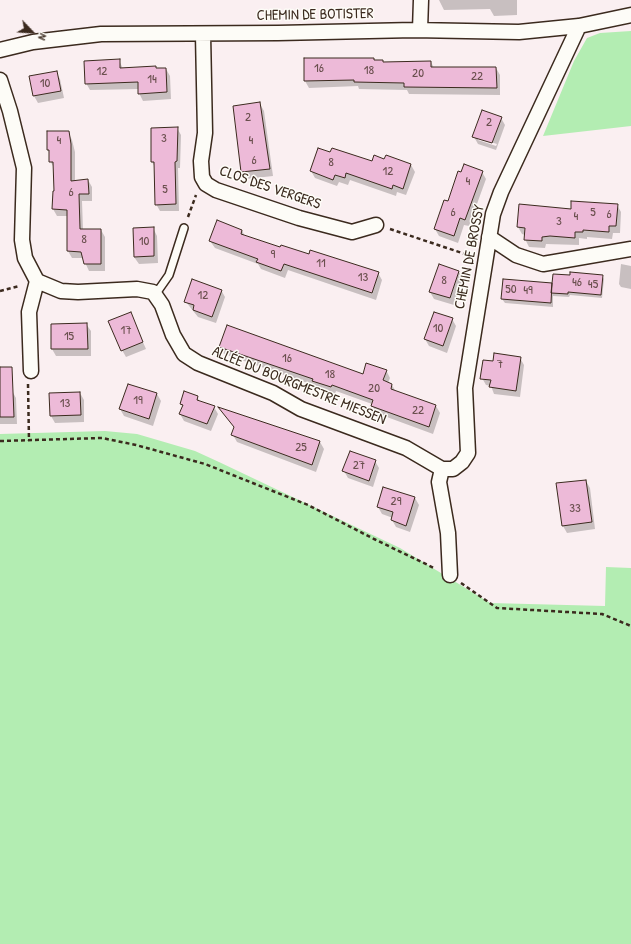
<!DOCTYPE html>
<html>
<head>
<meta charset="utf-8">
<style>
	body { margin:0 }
	#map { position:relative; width:631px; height:944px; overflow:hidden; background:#faeff1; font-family:"Patrick Hand",sans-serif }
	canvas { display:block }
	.north { position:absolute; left:12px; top:12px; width:40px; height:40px; -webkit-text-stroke:3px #fdfcf7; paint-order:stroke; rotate:115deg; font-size:11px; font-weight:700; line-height:16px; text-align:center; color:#3b2a1e }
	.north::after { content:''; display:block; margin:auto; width:14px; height:18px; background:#3b2a1e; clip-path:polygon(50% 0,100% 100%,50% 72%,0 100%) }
</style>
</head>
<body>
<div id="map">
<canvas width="631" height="944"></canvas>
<div class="north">N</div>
</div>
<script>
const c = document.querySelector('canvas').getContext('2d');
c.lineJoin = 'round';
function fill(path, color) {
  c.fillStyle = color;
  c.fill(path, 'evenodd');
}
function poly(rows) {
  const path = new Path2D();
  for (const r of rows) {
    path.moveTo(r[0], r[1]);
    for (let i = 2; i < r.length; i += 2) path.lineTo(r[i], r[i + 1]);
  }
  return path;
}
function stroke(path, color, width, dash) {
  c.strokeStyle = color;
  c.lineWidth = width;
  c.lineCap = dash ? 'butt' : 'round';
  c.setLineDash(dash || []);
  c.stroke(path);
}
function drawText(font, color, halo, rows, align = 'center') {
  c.font = font + ' "Patrick Hand",sans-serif';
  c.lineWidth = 3;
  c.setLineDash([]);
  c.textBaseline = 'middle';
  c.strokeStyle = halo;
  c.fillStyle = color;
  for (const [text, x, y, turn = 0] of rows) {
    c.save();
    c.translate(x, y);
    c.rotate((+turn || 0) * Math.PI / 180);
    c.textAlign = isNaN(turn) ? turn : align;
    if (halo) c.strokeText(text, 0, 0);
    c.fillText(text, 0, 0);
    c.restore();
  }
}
const green = poly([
	[631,31,631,126,543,136,574,61,587,38,600,33],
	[105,431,137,434,195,451,219,462,400,548,490,603,605,606,606,567,631,568,631,944,0,944,0,434]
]);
const shadow = poly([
	[439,0,517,0,517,15,494,16,490,9,444,10],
	[374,59,375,61,382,61,384,63,431,62,434,68,496,68,500,75,500,95,409,94,407,90,359,89,358,86,309,88,305,81],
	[119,60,123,69,155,67,157,69,166,69,170,76,171,99,143,101,139,93,139,89,90,90,86,83],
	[56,72,60,79,64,98,38,103,34,96],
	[260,104,264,111,273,176,246,179,242,172],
	[501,118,505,125,496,150,478,144,474,137],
	[478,138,497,144,496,146,478,140],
	[177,128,181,135,180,168,178,168,179,211,160,211,156,204,155,167,152,162],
	[68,132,72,140,75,152,75,182,88,180,92,187,92,201,82,201,83,230,101,230,105,237,105,271,89,271,83,258,72,258,68,251,68,216,57,216,53,209,55,192,55,169,50,161,50,154,48,150],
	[385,160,411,165,415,172,406,195,397,192,396,196,350,180,348,185,339,182,337,186,315,178,311,171],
	[482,172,486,179,469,226,464,225,458,243,439,236,435,229],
	[617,205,621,212,620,233,613,233,612,239,587,237,587,239,579,238,579,245,546,244,545,248,529,247,525,239,525,235,522,234,518,227,571,210],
	[153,228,157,236,158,263,139,264,134,257],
	[242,230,245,237,281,248,378,273,382,280,376,300,288,270,285,278,261,269,258,264,215,248,210,241],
	[621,264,631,266,631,289,621,287,619,284],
	[459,272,463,279,454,305,434,299,430,292],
	[602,276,604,279,602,298,570,295,569,297,553,296,553,307,505,303,502,299],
	[221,290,225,297,216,323,198,317,186,302],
	[130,313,146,349,126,357,122,350],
	[452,319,456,326,447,353,429,346,425,339],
	[86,324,91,331,91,356,56,356,52,349,52,325],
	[220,347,363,375,386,370,390,378,388,383,392,385,396,392,436,406,440,413,433,434,376,413,372,404,336,391,335,394,316,386,224,354],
	[520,358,524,365,520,397,494,394,491,386,486,385,482,378,494,362],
	[12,391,16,398,17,424,0,424,0,392],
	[80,393,84,400,84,422,55,423,51,416],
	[157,394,161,401,153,426,124,416,120,409],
	[197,397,200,402,214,407,218,414,211,431,184,421,180,414,183,408,181,404],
	[220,409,320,442,324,449,316,472,237,442,233,435,235,428],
	[375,461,379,468,373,487,348,478,344,471],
	[586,481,590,488,595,529,567,533,563,526],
	[384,489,415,498,419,505,410,532,396,527,392,520,393,518,382,514,378,507]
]);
const building = poly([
	[304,58,374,58,374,60,383,60,383,62,431,61,431,67,496,67,497,88,404,87,404,83,354,82,354,80,304,81,304,58],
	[120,59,120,68,156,66,156,68,166,68,167,92,138,94,138,82,85,84,84,61,120,59],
	[57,71,61,91,33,96,29,76,57,71],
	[260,102,270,169,241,172,233,106,260,102],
	[482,110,502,117,492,143,472,137,482,110],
	[178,127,177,161,175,162,176,204,155,205,154,162,151,162,151,128,178,127],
	[47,131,69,131,71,144,71,181,88,179,89,194,79,194,80,229,101,229,101,264,84,264,81,252,67,251,67,210,52,209,53,191,54,191,53,162,49,162,49,150,47,150,47,131],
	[318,148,330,152,332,148,372,161,374,155,384,159,386,155,411,164,403,189,393,185,392,189,346,173,345,178,335,175,333,180,310,171,318,148],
	[464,164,483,171,465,220,460,218,454,236,434,229,444,200,448,201,458,171,461,172,464,164],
	[571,201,618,204,616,226,609,226,609,232,583,230,583,232,575,232,575,238,550,236,542,237,542,241,524,240,525,228,517,227,519,204,571,209,571,201],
	[217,220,242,230,241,234,280,247,281,245,309,254,310,250,379,272,372,293,284,264,281,271,256,262,258,259,209,241,217,220],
	[154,227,154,256,134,257,133,228,154,227],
	[439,264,459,271,450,298,429,292,439,264],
	[570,272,603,275,601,295,568,292,568,294,551,293,553,274,570,275,570,272],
	[192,279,222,290,212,317,193,310,194,305,184,302,192,279],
	[503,279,552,283,551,303,501,299,503,279],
	[131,312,143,342,121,351,108,321,131,312],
	[434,312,453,318,443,346,424,339,434,312],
	[87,323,88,349,51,349,51,324,87,323],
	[227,325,363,374,366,363,387,370,383,380,392,384,391,389,436,405,429,427,371,406,373,400,332,385,331,387,312,381,313,379,219,347,227,325],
	[494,353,521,357,516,391,489,387,491,380,480,379,483,360,493,361,494,353],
	[0,367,12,367,14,417,0,417,0,367],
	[128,384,157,393,149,419,119,409,128,384],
	[184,391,198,396,197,400,215,406,207,424,179,414,183,405,180,404,184,391],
	[80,392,81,415,50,416,49,393,80,392],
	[218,407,320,441,312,465,231,435,234,427,218,407],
	[350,451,376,460,369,481,342,471,350,451],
	[586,480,592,522,562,526,556,483,586,480],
	[383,487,415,497,406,526,391,520,393,512,377,507,383,487]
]);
const path = poly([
	[188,217,196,195],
	[390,229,471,256],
	[0,291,19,286],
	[28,384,29,441],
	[0,441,102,438,136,445,205,464,308,505,374,539,434,568],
	[461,583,497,608,602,614,631,626]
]);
const service = poly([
	[155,295,169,275,184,228]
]);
const minor = poly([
	[420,30,421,0],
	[203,34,205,133,201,161,202,177,206,184,216,190,299,218,352,232,376,225],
	[0,50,33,42,101,34,278,33,414,30,519,32,579,26,631,15],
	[0,80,10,111,24,168,22,240,25,258,37,281,61,291,78,292,137,289,153,292,162,305,173,335,184,354,198,363,273,393,301,409,406,448,442,469,453,469,462,462,468,453,465,388,493,214,501,192,579,26],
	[489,237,516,255,543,264,631,249],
	[31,371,29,312,37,281],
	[442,469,439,482,448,533,450,575]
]);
const numberNames = [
	["16",319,69],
	["18",369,71],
	["12",102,72],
	["20",418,74],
	["22",477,77],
	["14",152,80],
	["10",45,84],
	["2",248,118],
	["2",489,123],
	["3",164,139],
	["4",59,141],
	["4",251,141],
	["6",254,161],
	["8",331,163],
	["12",388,172],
	["4",468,182],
	["5",165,190],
	["6",71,193],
	["6",453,213],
	["5",593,213],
	["6",609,215],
	["4",576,217],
	["3",559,222],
	["8",84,240],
	["10",144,242],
	["9",273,255],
	["11",321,264],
	["13",363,278],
	["8",444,281],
	["46",577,283],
	["45",593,285],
	["50",511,290],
	["49",528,291],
	["12",203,296],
	["10",438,329],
	["17",126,331],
	["15",69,337],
	["16",287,359],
	["7",500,365],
	["18",330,375],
	["20",374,389],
	["19",138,401],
	["13",65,404],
	["22",418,411],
	["25",301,448],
	["27",359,466],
	["29",396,502],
	["33",575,509]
];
const streetNames = [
	["CHEMIN DE BOTISTER",315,15,-1],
	["CLOS DES VERGERS",270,188,19],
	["CHEMIN DE BROSSY",470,257,-79],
	["ALLÉE DU BOURGMESTRE MIESSEN",299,386,22]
];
fill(green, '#b3edb2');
fill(shadow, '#0003');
fill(building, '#edbad8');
stroke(building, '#3b2a1e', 1);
stroke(service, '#3b2a1e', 10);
stroke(minor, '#3b2a1e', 17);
stroke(path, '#3b2a1e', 2.5, [4, 3]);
stroke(service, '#fdfcf7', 7);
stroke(minor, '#fdfcf7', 14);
drawText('13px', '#684e4c', null, numberNames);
drawText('15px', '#3b2a1e', '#fdfcf7', streetNames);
</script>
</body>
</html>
